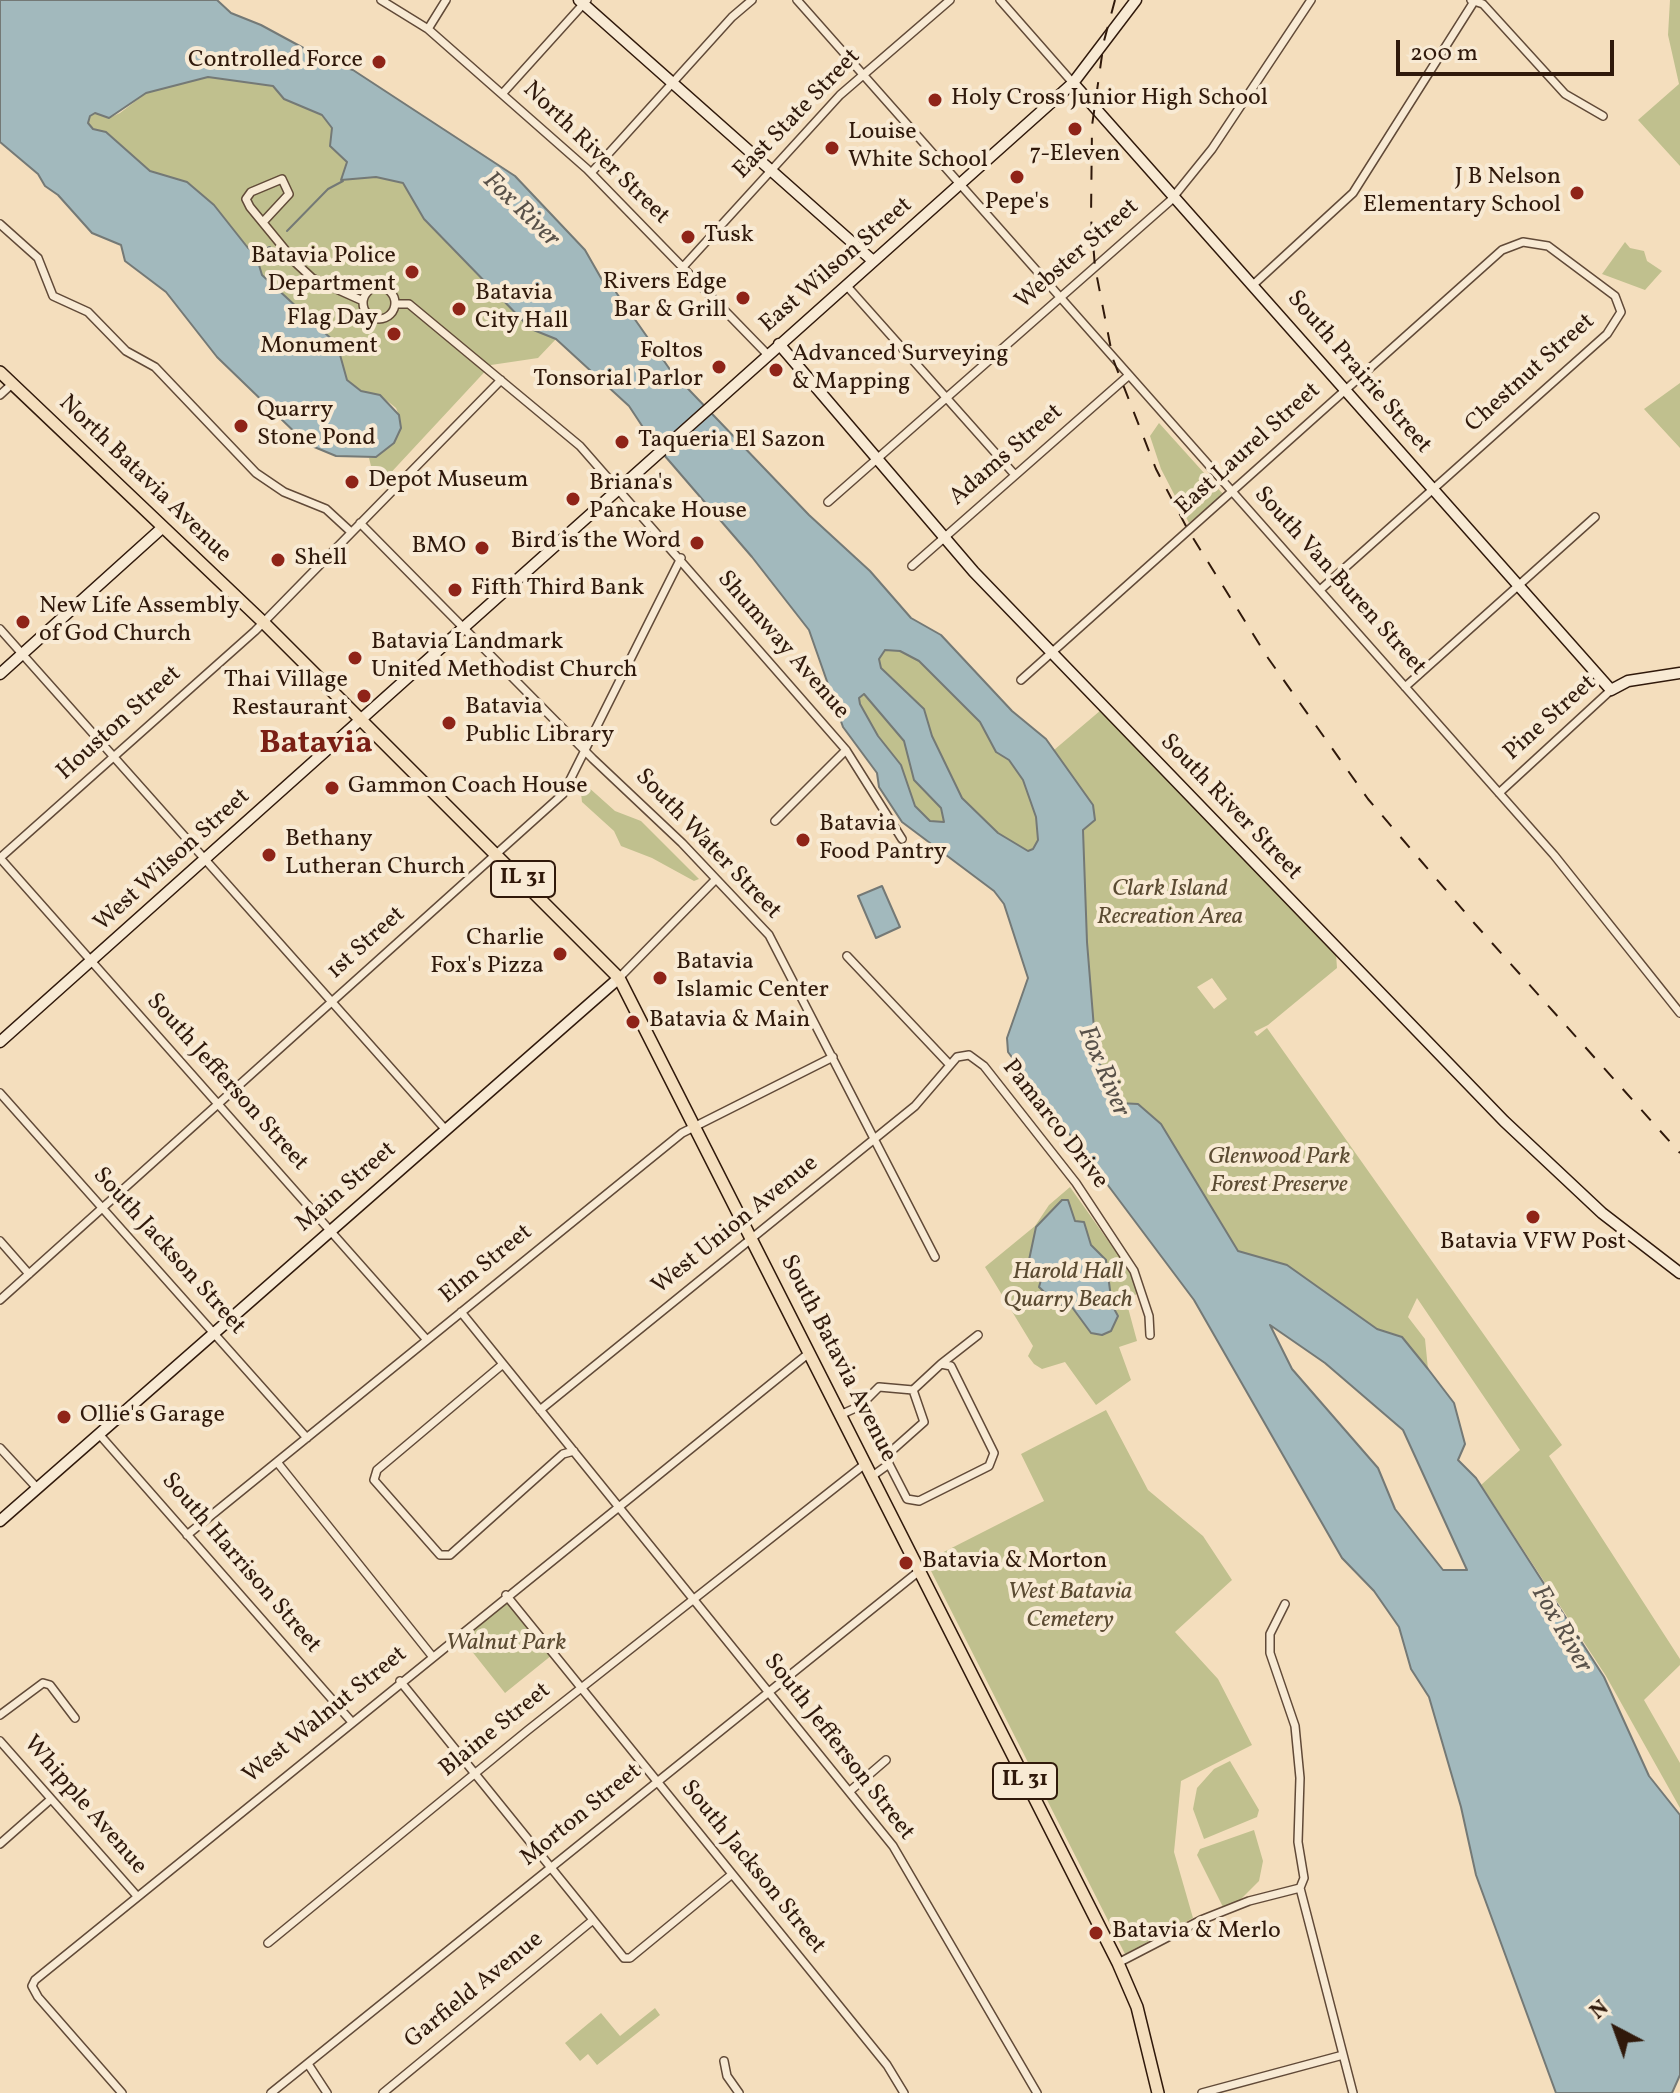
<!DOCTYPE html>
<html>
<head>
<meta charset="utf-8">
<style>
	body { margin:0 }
	#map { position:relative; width:1680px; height:2093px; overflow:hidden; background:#f4debd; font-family:Vollkorn,serif }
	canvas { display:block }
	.north { position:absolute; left:1576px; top:1989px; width:80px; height:80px; -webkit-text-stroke:6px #f8ead4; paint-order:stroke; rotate:319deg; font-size:22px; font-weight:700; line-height:32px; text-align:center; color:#30190b }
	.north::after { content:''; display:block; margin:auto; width:28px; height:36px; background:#30190b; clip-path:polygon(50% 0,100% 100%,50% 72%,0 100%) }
	.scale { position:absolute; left:1396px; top:40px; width:218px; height:36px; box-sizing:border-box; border:4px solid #30190b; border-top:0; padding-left:10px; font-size:24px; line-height:28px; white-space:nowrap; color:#30190b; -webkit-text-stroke:6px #f8ead4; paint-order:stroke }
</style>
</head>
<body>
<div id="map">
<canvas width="1680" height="2093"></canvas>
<div class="north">N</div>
<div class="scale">200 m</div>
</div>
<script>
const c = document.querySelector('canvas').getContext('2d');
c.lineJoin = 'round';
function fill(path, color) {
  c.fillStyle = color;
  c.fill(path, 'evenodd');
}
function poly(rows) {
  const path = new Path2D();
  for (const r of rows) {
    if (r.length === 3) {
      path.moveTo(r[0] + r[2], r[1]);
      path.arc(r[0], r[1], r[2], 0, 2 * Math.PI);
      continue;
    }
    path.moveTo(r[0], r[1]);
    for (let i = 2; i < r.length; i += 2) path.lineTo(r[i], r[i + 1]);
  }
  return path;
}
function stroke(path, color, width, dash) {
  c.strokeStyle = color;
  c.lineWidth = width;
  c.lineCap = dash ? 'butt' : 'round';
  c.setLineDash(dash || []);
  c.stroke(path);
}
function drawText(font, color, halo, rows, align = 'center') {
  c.font = font + ' Vollkorn,serif';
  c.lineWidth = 8;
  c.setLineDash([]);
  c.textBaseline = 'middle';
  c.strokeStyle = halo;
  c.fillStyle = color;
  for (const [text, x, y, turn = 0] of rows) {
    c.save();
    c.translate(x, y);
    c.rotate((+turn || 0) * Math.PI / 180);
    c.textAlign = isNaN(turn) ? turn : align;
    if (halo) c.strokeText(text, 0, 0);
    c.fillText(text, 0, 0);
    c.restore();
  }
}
const green = poly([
	[1670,0,1680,0,1680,166,1638,120,1679,84,1668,35],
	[208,77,273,86,284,98,322,115,332,128,330,146,347,162,342,177,392,178,403,183,424,220,531,329,556,339,538,358,491,365,385,479,371,466,369,458,376,457,399,415,396,408,380,395,361,391,346,380,337,344,262,275,259,265,268,246,255,251,248,248,214,205,150,171,106,132,93,129,88,123,88,118,95,113,109,118,120,113,146,93],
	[1625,242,1630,248,1644,251,1647,261,1662,271,1645,290,1602,274],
	[1680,383,1680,448,1644,409],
	[1159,423,1223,494,1189,523,1161,469,1150,436],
	[885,650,900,651,919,661,980,722,996,752,1009,760,1024,780,1036,817,1038,840,1033,849,1028,851,998,833,962,798,932,736,924,709,881,668,879,659],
	[864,694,904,741,919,786,941,808,944,822,930,821,915,806,901,765,878,736,860,704,859,698],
	[1101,710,1336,954,1337,968,1268,1025,1254,1032,1257,1036,1267,1028,1562,1445,1549,1456,1680,1659,1680,1665,1644,1700,1680,1763,1680,1808,1606,1676,1481,1485,1520,1450,1417,1298,1408,1317,1425,1339,1428,1369,1402,1337,1377,1329,1287,1265,1238,1251,1138,1104,1119,1103,1110,1091,1096,1053,1087,942,1083,829,1095,820,1093,805,1054,750],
	[1212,978,1227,999,1214,1009,1197,987],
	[587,786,615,811,641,821,699,879,694,881,652,858,621,846,614,831,582,802,581,793],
	[1070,1187,1126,1266,1139,1291,1127,1304,1137,1341,1119,1347,1131,1380,1096,1405,1065,1362,1042,1369,1034,1364,1028,1356,1033,1346,985,1267,1035,1226,1049,1205],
	[1106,1410,1148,1490,1203,1536,1232,1580,1175,1632,1218,1679,1252,1745,1181,1781,1174,1852,1193,1918,1125,1954,926,1561,1044,1501,1021,1454],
	[506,1597,552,1655,505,1693,459,1635],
	[1230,1761,1259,1810,1257,1817,1204,1839,1193,1809,1197,1788,1214,1769],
	[1254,1830,1263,1861,1259,1881,1240,1900,1223,1907,1197,1855,1200,1849],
	[655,2008,660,2015,597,2065,588,2054,580,2061,565,2043,601,2013,620,2036]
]);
const water = poly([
	[0,0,217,0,231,13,261,25,333,64,353,70,515,176,585,250,605,285,613,288,671,371,809,515,870,571,911,618,941,635,1012,711,1046,739,1093,805,1095,820,1083,830,1087,942,1096,1053,1110,1091,1119,1103,1138,1104,1161,1124,1238,1251,1287,1265,1377,1329,1402,1337,1428,1369,1454,1403,1465,1444,1458,1460,1476,1478,1604,1677,1649,1776,1680,1815,1680,2075,1672,2093,1556,2093,1476,1875,1461,1807,1429,1697,1411,1669,1399,1627,1374,1591,1342,1558,1194,1300,1008,1052,1007,1038,1028,978,1004,904,994,891,902,822,879,787,877,773,843,727,809,630,752,557,652,441,629,406,556,339,531,329,424,219,403,183,376,177,341,180,347,162,330,146,332,128,322,115,284,99,273,86,208,77,146,93,109,118,95,113,90,116,88,123,93,129,106,132,150,171,187,182,214,205,248,248,255,251,270,247,259,265,262,275,337,344,347,380,361,391,380,395,399,415,401,428,394,443,376,457,336,456,307,444,217,357,166,292,125,261,121,245,92,233,58,195,45,186,38,174,0,142,0,0],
	[885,650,900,651,919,661,980,722,996,752,1009,760,1023,780,1036,817,1038,840,1033,849,1028,851,998,833,962,798,932,736,924,709,881,668,879,659,885,650],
	[864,694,904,741,914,780,941,808,944,822,930,821,915,806,901,765,878,736,860,704,859,698,864,694],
	[1270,1325,1325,1363,1403,1430,1467,1570,1443,1570,1395,1509,1378,1468,1292,1369,1270,1325],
	[882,886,900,927,876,938,858,896,882,886],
	[1062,1200,1068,1200,1075,1221,1084,1222,1091,1245,1106,1260,1112,1305,1118,1316,1111,1331,1102,1335,1091,1333,1069,1303,1059,1306,1039,1287,1041,1280,1029,1260,1036,1227,1062,1200]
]);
const stream = poly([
	[287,231,328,189,343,181]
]);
const street = poly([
	[381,0,428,29,587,169,767,354],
	[797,0,1554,855,1680,1013],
	[1000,0,1073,83],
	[1471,0,1483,4,1565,94,1603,116],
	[428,29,446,0],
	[503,93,587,0],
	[591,173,732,17,752,0],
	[263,222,289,194,282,179,251,192,246,199,250,207,296,263,312,278,363,301],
	[0,224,38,258,53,296,88,312,126,351,155,367,256,473,284,492,326,509,351,532],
	[683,267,840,95,950,0],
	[1254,284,1353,193,1475,0],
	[846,285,1015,475],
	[379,303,16],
	[396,304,409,304,580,446,846,750,902,839],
	[0,395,12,384],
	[828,502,1170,201,1212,149,1311,0],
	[360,523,593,759,682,843,769,935,935,1257],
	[912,566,1128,376],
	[0,629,445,1129],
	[1021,680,1502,250,1523,242,1548,246,1615,296,1621,312,1607,334,1320,590],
	[1405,687,1595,517],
	[1499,793,1611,690],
	[775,821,846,750],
	[0,858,255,631,501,380],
	[0,858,427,1340],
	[847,956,950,1065],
	[619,978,716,879],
	[0,1093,307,1438],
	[0,1241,29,1274],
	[0,1300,563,794,681,558],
	[461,1312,893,1846,1037,2093],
	[503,1364,377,1470,374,1480,440,1555,450,1555,563,1454,574,1451],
	[941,1364,978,1335],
	[540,1410,915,1106,957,1057,969,1055,984,1066,1076,1183,1134,1271,1149,1316,1150,1335],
	[840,1415,860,1406,879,1387,913,1390],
	[99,1434,351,1721],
	[0,1448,37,1488],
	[277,1462,432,1656],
	[871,1477,889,1464,907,1499,919,1501,989,1466,994,1453,951,1366,941,1364,913,1390,924,1422,888,1454,889,1464],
	[187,1535,682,1133,833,1057],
	[506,1595,887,2065,904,2093],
	[1285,1604,1270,1634,1270,1653,1295,1726,1300,1778,1298,1842,1304,1878,1300,1888,1353,2093],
	[400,1681,624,1958,630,1958,731,1875],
	[0,1715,43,1683,50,1685,75,1718],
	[0,1741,137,1896],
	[850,1791,886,1760],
	[0,1844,51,1799],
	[268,1943,528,1730,865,1464],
	[1118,1963,1201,1920,1249,1901,1300,1888],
	[724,2061,727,2076,739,2093],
	[308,2064,327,2093],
	[122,2093,38,1997,32,1986,35,1980,809,1353],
	[271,2093,918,1572],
	[383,2093,593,1920],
	[1202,2093,1343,2055]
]);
const secondary = poly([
	[579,0,872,260],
	[1073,83,1611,690,1628,681,1680,673],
	[779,344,974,572,1504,1121,1602,1213,1680,1273],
	[0,674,162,528],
	[0,1042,1073,83,1136,0],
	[0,1521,619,978]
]);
const primary = poly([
	[0,372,263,622,619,978,1118,1963,1137,2007,1158,2093]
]);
const rail = poly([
	[1115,0,1104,41,1092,126,1091,218,1095,267,1113,359,1156,469,1188,530,1268,658,1368,799,1475,924,1680,1153]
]);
const markers = [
	[379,62,8,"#8f2418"],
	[935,100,8,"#8f2418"],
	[1075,129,8,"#8f2418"],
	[832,148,8,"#8f2418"],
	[1017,177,8,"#8f2418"],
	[1577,193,8,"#8f2418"],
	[688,237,8,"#8f2418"],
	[412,272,8,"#8f2418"],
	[743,298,8,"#8f2418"],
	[459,309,8,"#8f2418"],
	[394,334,8,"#8f2418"],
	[719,367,8,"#8f2418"],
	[776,370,8,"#8f2418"],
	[241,426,8,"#8f2418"],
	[622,442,8,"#8f2418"],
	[352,482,8,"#8f2418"],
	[573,499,8,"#8f2418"],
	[697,543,8,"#8f2418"],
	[482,548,8,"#8f2418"],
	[278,560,8,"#8f2418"],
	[455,590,8,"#8f2418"],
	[23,622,8,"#8f2418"],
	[355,658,8,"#8f2418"],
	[364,696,8,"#8f2418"],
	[449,723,8,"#8f2418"],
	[332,788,8,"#8f2418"],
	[803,840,8,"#8f2418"],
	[269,855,8,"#8f2418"],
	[560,954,8,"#8f2418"],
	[660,978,8,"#8f2418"],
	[633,1022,8,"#8f2418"],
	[1533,1217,8,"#8f2418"],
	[64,1417,8,"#8f2418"],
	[906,1563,8,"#8f2418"],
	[1096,1933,8,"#8f2418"]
];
const shields = [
	[523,879,64],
	[1025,1781,64]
];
const shieldNames = [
	["IL 31",523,879],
	["IL 31",1025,1781]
];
const poiNames = [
	["Controlled Force",363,62,"right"],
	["Holy Cross Junior High School",951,100],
	["Louise",848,134],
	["White School",848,162],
	["7-Eleven",1075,156,"center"],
	["J B Nelson",1561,179,"right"],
	["Elementary School",1561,207,"right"],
	["Pepe's",1017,204,"center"],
	["Tusk",704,237],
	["Batavia Police",396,258,"right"],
	["Department",396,286,"right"],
	["Rivers Edge",727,284,"right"],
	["Bar & Grill",727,312,"right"],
	["Batavia",475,295],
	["City Hall",475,323],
	["Flag Day",378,320,"right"],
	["Monument",378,348,"right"],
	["Foltos",703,353,"right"],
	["Tonsorial Parlor",703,381,"right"],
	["Advanced Surveying",792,356],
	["& Mapping",792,384],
	["Quarry",257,412],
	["Stone Pond",257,440],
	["Taqueria El Sazon",638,442],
	["Depot Museum",368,482],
	["Briana's",589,485],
	["Pancake House",589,513],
	["Bird is the Word",681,543,"right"],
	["BMO",466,548,"right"],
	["Shell",294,560],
	["Fifth Third Bank",471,590],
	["New Life Assembly",39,608],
	["of God Church",39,636],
	["Batavia Landmark",371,644],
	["United Methodist Church",371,672],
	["Thai Village",348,682,"right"],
	["Restaurant",348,710,"right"],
	["Batavia",465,709],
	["Public Library",465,737],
	["Gammon Coach House",348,788],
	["Batavia",819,826],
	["Food Pantry",819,854],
	["Bethany",285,841],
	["Lutheran Church",285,869],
	["Charlie",544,940,"right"],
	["Fox's Pizza",544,968,"right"],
	["Batavia",676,964],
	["Islamic Center",676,992],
	["Batavia & Main",649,1022],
	["Batavia VFW Post",1533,1244,"center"],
	["Ollie's Garage",80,1417],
	["Batavia & Morton",922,1563],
	["Batavia & Merlo",1112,1933]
];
const streetNames = [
	["East State Street",798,115,-46],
	["North River Street",595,154,44],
	["Webster Street",1078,255,-41],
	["East Wilson Street",837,266,-41],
	["South Prairie Street",1358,373,49],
	["Chestnut Street",1531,374,-42],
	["East Laurel Street",1249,450,-42],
	["Adams Street",1007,456,-41],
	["North Batavia Avenue",144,480,44],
	["South Van Buren Street",1339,582,48],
	["Shumway Avenue",782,646,49],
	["Pine Street",1551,719,-42],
	["Houston Street",120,724,-42],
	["South River Street",1230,808,46],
	["South Water Street",707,845,46],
	["West Wilson Street",173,861,-42],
	["1st Street",367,944,-42],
	["South Jefferson Street",226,1083,48],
	["Pamarco Drive",1054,1125,52],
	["Main Street",347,1188,-41],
	["West Union Avenue",736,1226,-39],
	["South Jackson Street",168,1252,48],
	["Elm Street",487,1265,-39],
	["South Batavia Avenue",837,1359,63],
	["South Harrison Street",240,1564,49],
	["West Walnut Street",326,1716,-39],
	["Blaine Street",496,1731,-39],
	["South Jefferson Street",838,1748,52],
	["Whipple Avenue",84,1806,49],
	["Morton Street",582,1816,-39],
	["South Jackson Street",752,1868,51],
	["Garfield Avenue",475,1991,-39]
];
const parkNames = [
	["Clark Island",1170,891],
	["Recreation Area",1170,919],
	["Glenwood Park",1279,1159],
	["Forest Preserve",1279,1187],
	["Harold Hall",1068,1274],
	["Quarry Beach",1068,1302],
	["West Batavia",1070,1594],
	["Cemetery",1070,1622],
	["Walnut Park",506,1645]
];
const waterNames = [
	["Fox River",520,211,44],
	["Fox River",1102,1072,67],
	["Fox River",1560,1630,60]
];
const districtNames = [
	["Batavia",316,746]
];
fill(green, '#c0c08e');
fill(water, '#a2b9bd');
stroke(water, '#747976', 2);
stroke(stream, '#747976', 2);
stroke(street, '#614a38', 10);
stroke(secondary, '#30190b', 13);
stroke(primary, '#30190b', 14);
stroke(street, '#f8ead4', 7);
stroke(secondary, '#f8ead4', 10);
stroke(primary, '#f4debd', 11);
stroke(rail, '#30190b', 2, [14, 14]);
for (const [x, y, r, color] of markers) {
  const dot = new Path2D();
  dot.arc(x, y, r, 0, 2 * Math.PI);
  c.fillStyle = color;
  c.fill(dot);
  stroke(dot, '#f8ead4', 3);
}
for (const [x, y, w] of shields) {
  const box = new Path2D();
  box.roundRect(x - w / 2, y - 18, w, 36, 6);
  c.fillStyle = '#f8ead4';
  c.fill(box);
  stroke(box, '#30190b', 2);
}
drawText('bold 22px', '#30190b', null, shieldNames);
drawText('24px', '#30190b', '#f8ead4', poiNames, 'left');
drawText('24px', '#30190b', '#f8ead4', streetNames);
drawText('italic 24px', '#5b4b32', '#f8ead4', parkNames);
drawText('italic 26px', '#585149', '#f8ead4', waterNames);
drawText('bold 32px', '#7a1f14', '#f8ead4', districtNames);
</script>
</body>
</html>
